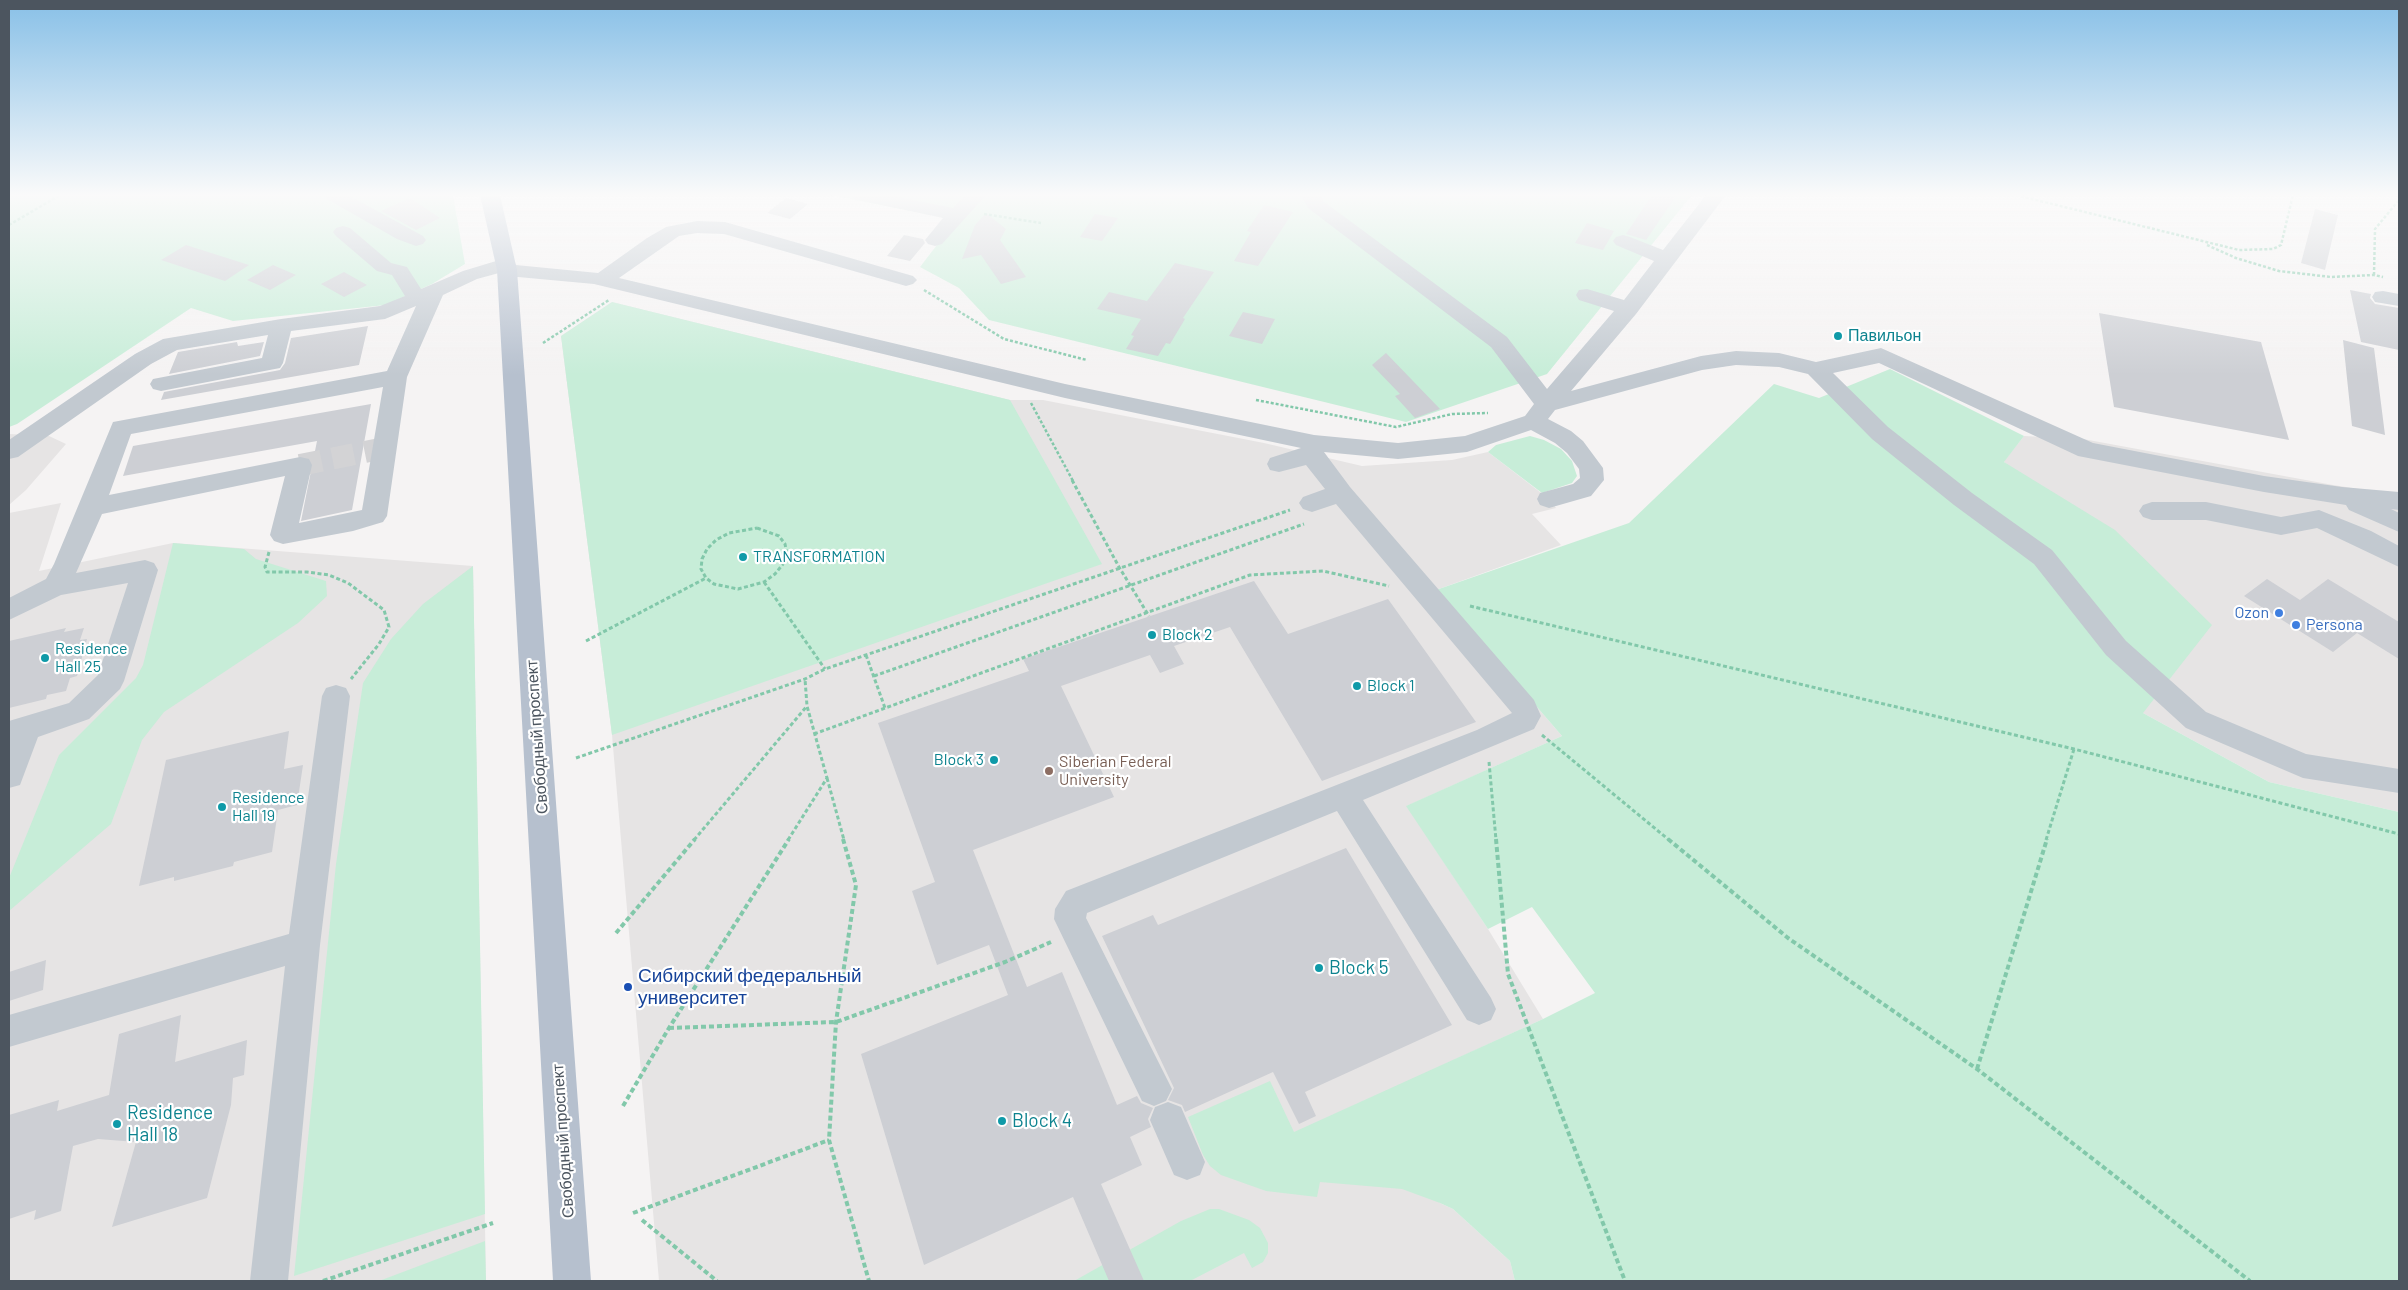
<!DOCTYPE html>
<html>
<head>
<meta charset="utf-8">
<style>
	body { margin:0 }
	#map { position:relative; width:2408px; height:1290px; overflow:hidden; background:#f5f3f3; font-family:Barlow,sans-serif }
	canvas { display:block }
	.frame { position:absolute; inset:0; border:10px solid #4c555f; pointer-events:none }
</style>
</head>
<body>
<div id="map">
<canvas width="2408" height="1290"></canvas>
<div class="frame"></div>
</div>
<script>
const c = document.querySelector('canvas').getContext('2d');
c.lineJoin = 'round';
function fill(path, color) {
  c.fillStyle = color;
  c.fill(path, 'evenodd');
}
function poly(rows) {
  const path = new Path2D();
  for (const r of rows) {
    path.moveTo(r[0], r[1]);
    for (let i = 2; i < r.length; i += 2) path.lineTo(r[i], r[i + 1]);
  }
  return path;
}
function stroke(path, color, width, dash) {
  c.strokeStyle = color;
  c.lineWidth = width;
  c.lineCap = dash ? 'butt' : 'round';
  c.setLineDash(dash || []);
  c.stroke(path);
}
function drawText(font, color, halo, rows, align = 'center') {
  c.font = font + ' Barlow,sans-serif';
  c.lineWidth = 4.5;
  c.setLineDash([]);
  c.textBaseline = 'middle';
  c.strokeStyle = halo;
  c.fillStyle = color;
  for (const [text, x, y, turn = 0] of rows) {
    c.save();
    c.translate(x, y);
    c.rotate((+turn || 0) * Math.PI / 180);
    c.textAlign = isNaN(turn) ? turn : align;
    if (halo) c.strokeText(text, 0, 0);
    c.fillText(text, 0, 0);
    c.restore();
  }
}
const education = poly([
	[612,302,1010,400,1043,400,1264,443,1362,466,1452,460,1488,452,1549,499,1556,508,1532,514,1561,545,1436,590,1562,736,1407,806,1488,929,1543,1019,1352,1107,1440,1203,1453,1209,1510,1261,1515,1281,659,1281,612,735,561,336],
	[9,434,49,436,66,444,26,490,9,505],
	[2024,436,2083,439,2333,485,2391,494,2399,507,2399,812,2269,782,2143,713,2004,461],
	[61,503,39,571,173,543,473,566,486,1281,9,1281,9,513]
]);
const green = poly([
	[9,195,453,195,465,264,432,284,386,305,233,321,191,308,17,424,9,427],
	[830,195,1692,195,1547,374,1406,422,989,320,959,288,920,267,956,220],
	[612,302,1010,400,1102,564,612,735,561,336],
	[1890,369,2024,436,2004,462,2115,530,2212,625,2143,713,2269,782,2399,812,2399,1281,1515,1281,1510,1261,1453,1209,1440,1203,1402,1189,1320,1182,1317,1197,1266,1191,1221,1175,1210,1166,1203,1155,1188,1117,1270,1081,1294,1132,1543,1019,1595,993,1532,907,1488,929,1406,806,1562,736,1436,590,1629,523,1774,384,1819,398],
	[1530,436,1544,440,1561,449,1572,461,1577,476,1572,483,1542,493,1488,452,1496,445],
	[173,543,244,549,256,559,326,581,327,596,298,623,164,712,142,740,111,824,9,911,9,878,59,755,136,678,143,665],
	[473,566,485,1214,294,1276,336,864,363,683,391,639,423,604],
	[1210,1209,1219,1209,1249,1220,1260,1228,1268,1243,1268,1253,1263,1262,1252,1268,1244,1253,1190,1281,1074,1281,1181,1221],
	[485,1241,486,1281,379,1281]
]);
const building = poly([
	[1652,195,1677,195,1646,240,1626,234],
	[410,198,440,218,416,230,381,211],
	[786,198,808,204,790,219,767,213],
	[1264,205,1293,212,1258,266,1234,261,1251,232,1247,231],
	[2315,209,2338,215,2325,270,2301,263],
	[986,213,1006,229,1000,240,1026,277,1001,284,981,255,962,259,975,225],
	[1095,214,1118,218,1102,241,1080,237],
	[1587,223,1614,231,1603,250,1575,243],
	[904,235,923,239,925,243,910,261,887,256],
	[186,245,249,265,225,281,161,260],
	[1175,263,1214,272,1183,318,1185,319,1170,344,1166,343,1158,356,1126,349,1134,336,1131,335,1141,319,1097,309,1109,292,1147,301],
	[273,265,296,275,270,290,247,280],
	[344,272,367,285,344,297,321,284],
	[2350,290,2371,294,2370,298,2375,304,2399,308,2399,350,2361,342],
	[1243,312,1275,319,1262,344,1229,336],
	[2099,313,2261,342,2289,440,2114,407],
	[368,326,359,365,161,400,164,392,280,370,285,363,291,338],
	[2343,340,2374,348,2385,435,2352,426],
	[237,342,238,346,264,342,260,356,169,374,178,352],
	[1386,353,1440,409,1415,418,1395,396,1400,394,1372,365],
	[371,404,352,510,301,521,317,441,123,476,133,446],
	[2267,579,2300,600,2328,579,2399,622,2399,659,2357,633,2333,652,2244,596],
	[1254,581,1288,634,1388,599,1476,722,1322,781,1230,627,1174,646,1184,664,1160,673,1150,655,1061,686,1114,797,973,850,1027,987,1062,972,1117,1105,1137,1096,1141,1103,1153,1108,1148,1119,1151,1127,1130,1137,1142,1165,1101,1184,1144,1281,1109,1281,1073,1197,924,1265,861,1054,1008,995,989,945,937,965,912,891,935,882,878,723,1029,671,1023,659],
	[66,628,64,632,84,628,80,640,87,639,77,676,70,678,66,691,47,695,46,699,9,708,9,641],
	[289,731,284,769,303,765,297,805,278,810,272,852,234,862,233,866,174,881,174,877,139,886,166,760],
	[1346,848,1452,1025,1305,1092,1316,1116,1299,1124,1273,1072,1185,1112,1182,1105,1168,1100,1174,1088,1102,936,1153,915,1158,925],
	[46,960,43,990,9,1001,9,972],
	[181,1015,175,1062,247,1040,244,1075,233,1078,231,1105,207,1198,112,1227,136,1142,98,1139,73,1146,61,1211,34,1220,36,1210,9,1219,9,1115,59,1100,57,1111,109,1095,119,1034]
]);
const minorTunnel = poly([
	[300,465,385,448]
]);
const pathFar2 = poly([
	[2016,195,2239,250,2273,249,2281,245,2293,195],
	[984,214,1041,223],
	[9,225,60,195],
	[2207,245,2236,258,2279,271,2331,277,2374,275,2383,277],
	[2374,275,2375,229,2399,200],
	[924,290,1004,339,1087,360],
	[543,343,609,300],
	[1256,400,1396,427,1452,414,1488,413],
	[1031,403,1073,481]
]);
const pathFar1 = poly([
	[1072,480,1119,567,1149,616],
	[757,528,779,536,785,544,787,554,783,564,775,574,764,582,738,589,714,584,706,578,701,569,702,559,707,549,716,540,729,533,757,528],
	[269,552,265,567,267,572,307,572,329,575,348,583,384,610,389,627,379,644,351,679],
	[764,582,825,669],
	[1470,606,2074,749,2399,834],
	[586,641,706,578],
	[866,655,885,708],
	[874,676,1304,524],
	[814,734,1250,575,1323,571,1389,586],
	[1542,735,1669,840],
	[576,758,805,679,825,669,1290,510],
	[1489,762,1496,840],
	[827,778,844,840],
	[694,840,807,706],
	[788,840,827,778,807,706,805,679],
	[2046,840,2074,749]
]);
const path = poly([
	[843,839,856,885,836,1022,829,1140,869,1281],
	[1496,839,1508,974,1625,1281],
	[1668,839,1788,938,1977,1069,2250,1281],
	[616,933,695,839],
	[669,1028,836,1022,1005,962,1051,942],
	[1977,1069,2047,839],
	[623,1106,669,1028,789,839],
	[633,1213,829,1140],
	[642,1220,717,1281],
	[323,1281,493,1223]
]);
const minor = poly([
	[324,195,348,195,423,236,426,240,423,244,416,246,397,239,327,199,324,195],
	[851,195,888,195,953,208,965,195,986,195,942,244,935,246,928,244,925,240,943,218,854,199,851,195],
	[1301,195,1321,195,1323,201,1507,337,1547,389,1614,311,1579,300,1576,295,1579,290,1587,289,1624,300,1654,261,1616,245,1613,241,1616,237,1623,235,1630,237,1663,250,1706,195,1726,195,1636,314,1571,391,1701,356,1736,351,1779,353,1816,362,1881,348,2093,443,2264,476,2342,487,2399,492,2399,510,2391,509,2399,513,2399,532,2349,510,2346,505,2264,492,2078,456,1879,363,1833,373,1888,427,1972,493,2052,550,2126,641,2206,712,2306,754,2399,769,2399,793,2303,778,2186,728,2106,655,2034,564,1954,505,1872,439,1808,374,1779,367,1736,365,1702,370,1555,410,1548,419,1571,431,1583,441,1603,468,1604,480,1591,496,1549,508,1540,505,1537,499,1540,493,1573,484,1580,478,1579,469,1567,453,1555,443,1531,430,1467,452,1398,459,1324,452,1350,487,1534,700,1541,716,1534,729,1363,800,1491,998,1496,1009,1491,1020,1479,1025,1467,1020,1337,811,1087,913,1086,918,1172,1089,1166,1101,1154,1106,1142,1101,1054,919,1055,909,1066,891,1477,730,1512,713,1336,504,1312,512,1303,509,1299,503,1303,497,1325,489,1306,465,1279,472,1270,470,1267,464,1270,458,1301,448,1065,398,594,284,507,276,499,273,477,279,443,295,407,377,387,516,383,522,353,531,283,544,274,541,270,535,285,476,102,514,76,573,145,560,154,563,158,570,124,681,120,689,89,719,38,737,20,785,9,788,9,721,69,703,98,675,128,583,61,595,9,620,9,598,46,579,54,564,113,422,387,371,416,306,385,319,291,331,283,363,280,368,161,391,153,389,150,384,153,379,262,358,268,335,177,350,151,364,18,457,9,459,9,440,135,354,163,339,281,319,380,306,405,296,392,275,377,271,336,236,333,232,336,228,343,226,350,228,391,263,407,267,421,289,463,271,506,258,513,260,516,265,598,273,647,238,666,227,697,221,725,222,913,276,917,280,913,284,906,286,724,234,697,233,679,236,619,278,1065,384,1314,435,1398,443,1465,436,1525,416,1534,404,1491,347,1308,208,1301,195],
	[383,387,362,510,299,523,312,465,309,459,300,457,109,495,131,434,383,387],
	[2383,291,2399,294,2399,306,2375,302,2372,297,2375,292,2383,291],
	[2152,502,2206,502,2281,517,2319,510,2371,531,2399,546,2399,567,2317,528,2281,535,2206,520,2152,520,2143,517,2139,511,2143,505,2152,502],
	[336,685,346,688,350,696,320,945,288,1281,250,1281,285,966,9,1047,9,1015,289,934,322,696,326,688,336,685],
	[1168,1102,1181,1107,1205,1162,1200,1175,1187,1180,1174,1175,1150,1120,1155,1107,1168,1102]
]);
const major = poly([
	[480,195,500,195,517,270,591,1281,553,1281,497,270,480,195]
]);
const markers = [
	[1838,336,5,"#0f9aa8"],
	[743,557,5,"#0f9aa8"],
	[2279,613,5,"#3f7fe0"],
	[2296,625,5,"#3f7fe0"],
	[1152,635,5,"#0f9aa8"],
	[45,658,5,"#0f9aa8"],
	[1357,686,5,"#0f9aa8"],
	[994,760,5,"#0f9aa8"],
	[1049,771,5,"#8d6e63"],
	[222,807,5,"#0f9aa8"],
	[1319,968,5,"#0f9aa8"],
	[628,987,5,"#1a4fb4"],
	[1002,1121,5,"#0f9aa8"],
	[117,1124,5,"#0f9aa8"]
];
const cultureNames = [
	["Павильон",1848,336],
	["TRANSFORMATION",753,557],
	["Block 2",1162,635],
	["Residence",55,649],
	["Hall 25",55,667],
	["Block 1",1367,686],
	["Block 3",984,760,"right"],
	["Residence",232,798],
	["Hall 19",232,816]
];
const shopNames = [
	["Ozon",2269,613],
	["Persona",2306,625,"left"]
];
const streetNames = [
	["Свободный проспект",537,737,-94],
	["Свободный проспект",563,1141,-94]
];
const educationNames = [
	["Siberian Federal",1059,762],
	["University",1059,780]
];
const nearCulturenames = [
	["Block 5",1329,968],
	["Residence",127,1113],
	["Hall 18",127,1135],
	["Block 4",1012,1121]
];
const nearTransitnames = [
	["Сибирский федеральный",638,976],
	["университет",638,998]
];
fill(education, '#e6e4e4');
fill(green, '#c7edd8');
fill(building, '#cdcfd4');
stroke(minorTunnel, '#d3d3d5', 22, [22, 11]);
stroke(pathFar2, '#82c8aa', 2.5, [3, 2]);
stroke(pathFar1, '#82c8aa', 3, [4, 2.5]);
stroke(path, '#82c8aa', 4, [5, 3]);
fill(minor, '#c2c9d0');
fill(major, '#b6c0ce');
const sky = c.createLinearGradient(0, 0, 0, 375);
sky.addColorStop(0, '#88c0e7');
sky.addColorStop(0.52, '#fafafa');
sky.addColorStop(1, '#fafafa00');
c.fillStyle = sky;
c.fillRect(0, 0, 2408, 375);
for (const [x, y, r, color] of markers) {
  const dot = new Path2D();
  dot.arc(x, y, r, 0, 2 * Math.PI);
  c.fillStyle = color;
  c.fill(dot);
  stroke(dot, '#fff', 2);
}
drawText('16px', '#0d838f', '#fff', cultureNames, 'left');
drawText('16px', '#366cbe', '#fff', shopNames, 'right');
drawText('16px', '#4c555f', '#fff', streetNames);
drawText('16px', '#785e54', '#fff', educationNames, 'left');
drawText('19px', '#0d838f', '#fff', nearCulturenames, 'left');
drawText('19px', '#164399', '#fff', nearTransitnames, 'left');
</script>
</body>
</html>
